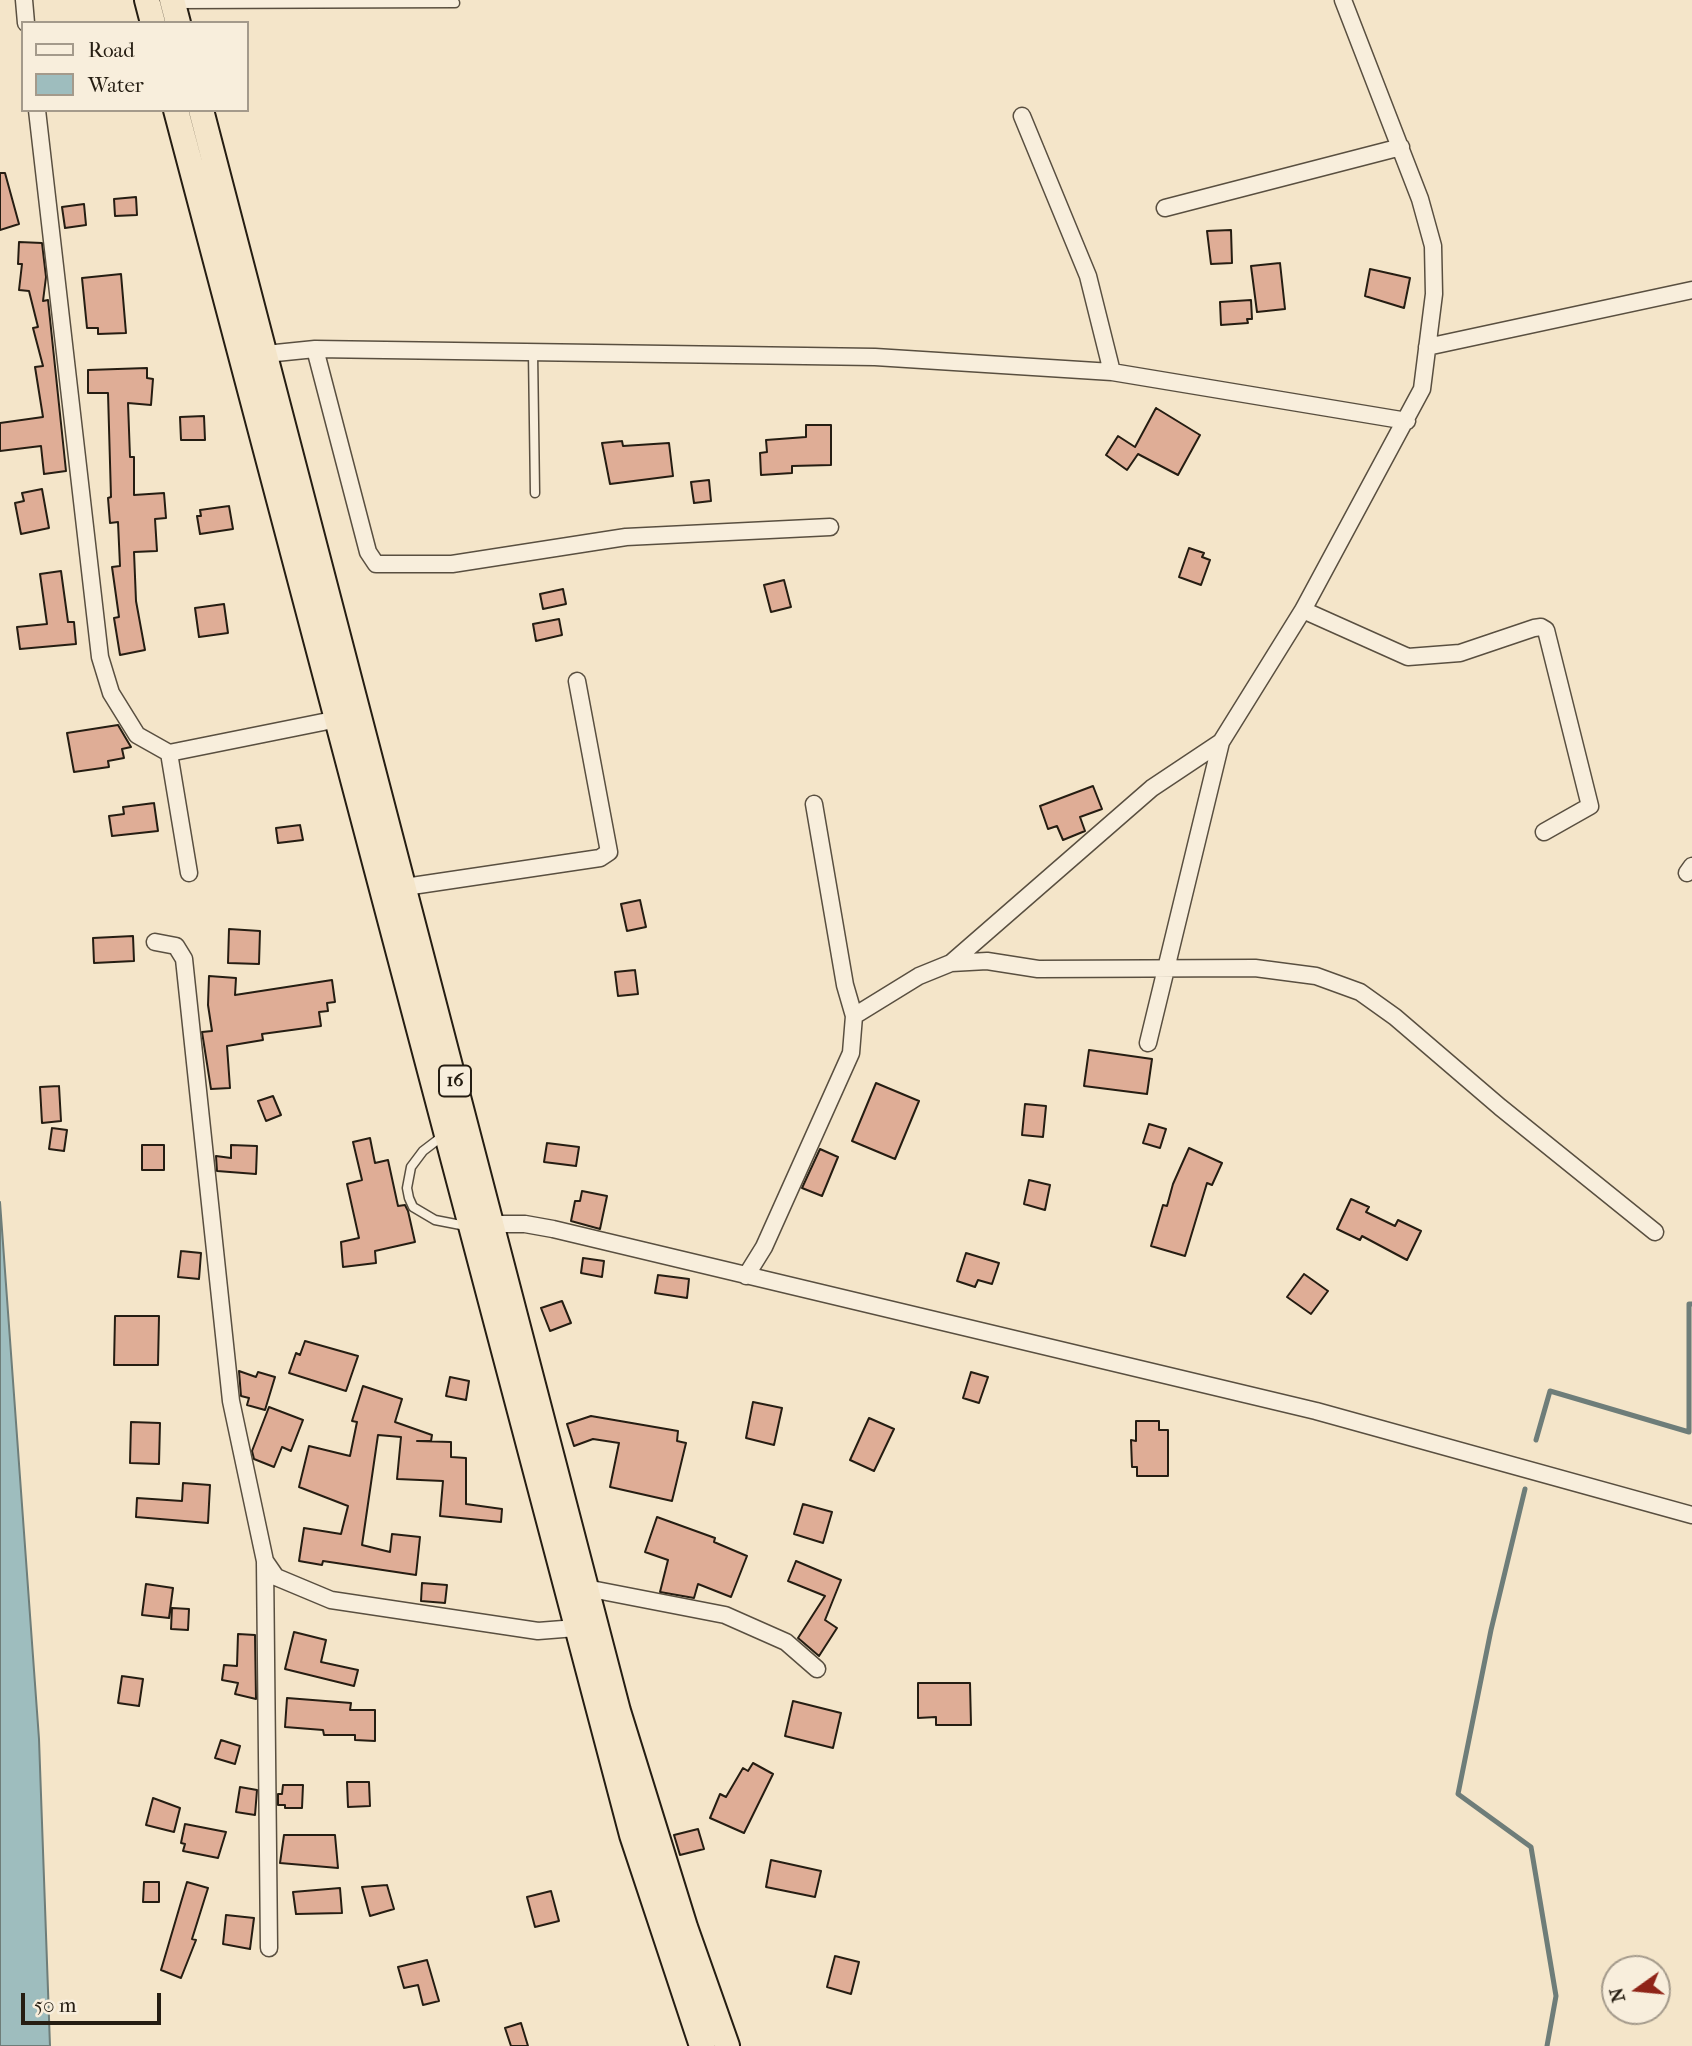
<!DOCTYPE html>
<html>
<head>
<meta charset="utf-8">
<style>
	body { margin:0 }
	#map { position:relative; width:1692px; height:2046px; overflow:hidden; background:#f4e5c9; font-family:"IM FELL French Canon",serif }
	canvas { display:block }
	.legend { position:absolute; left:21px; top:21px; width:228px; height:91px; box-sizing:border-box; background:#f8eedc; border:2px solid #a49a8b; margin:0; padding:9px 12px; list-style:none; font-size:21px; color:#251d12 }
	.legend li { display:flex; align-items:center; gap:14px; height:35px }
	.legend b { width:35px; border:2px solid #a49a8b }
	.north { position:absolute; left:1601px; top:1955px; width:70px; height:70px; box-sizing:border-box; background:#f8eedc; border:2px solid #a49a8b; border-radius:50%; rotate:255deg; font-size:19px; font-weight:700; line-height:28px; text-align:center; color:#251d12 }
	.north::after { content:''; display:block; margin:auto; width:24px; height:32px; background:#8f2418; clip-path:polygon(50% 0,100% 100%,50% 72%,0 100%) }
	.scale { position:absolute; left:21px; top:1993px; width:140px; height:32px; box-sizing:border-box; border:4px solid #251d12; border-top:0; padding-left:9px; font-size:21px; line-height:24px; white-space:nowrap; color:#251d12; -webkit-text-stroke:5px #f8eedc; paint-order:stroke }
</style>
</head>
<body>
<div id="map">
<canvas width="1692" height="2046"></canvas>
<ul class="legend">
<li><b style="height:9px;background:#f8eedc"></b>Road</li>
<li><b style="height:19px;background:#9ebdbe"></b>Water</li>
</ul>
<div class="north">N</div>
<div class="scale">50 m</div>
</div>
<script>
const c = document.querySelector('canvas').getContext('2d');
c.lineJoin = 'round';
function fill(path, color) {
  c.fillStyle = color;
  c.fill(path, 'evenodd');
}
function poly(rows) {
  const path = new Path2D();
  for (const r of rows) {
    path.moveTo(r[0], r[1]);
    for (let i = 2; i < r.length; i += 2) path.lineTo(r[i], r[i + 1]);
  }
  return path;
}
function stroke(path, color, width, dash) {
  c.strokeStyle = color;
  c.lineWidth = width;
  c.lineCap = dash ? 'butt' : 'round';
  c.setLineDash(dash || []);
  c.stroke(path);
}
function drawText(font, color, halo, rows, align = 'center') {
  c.font = font + ' "IM FELL French Canon",serif';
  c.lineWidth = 7;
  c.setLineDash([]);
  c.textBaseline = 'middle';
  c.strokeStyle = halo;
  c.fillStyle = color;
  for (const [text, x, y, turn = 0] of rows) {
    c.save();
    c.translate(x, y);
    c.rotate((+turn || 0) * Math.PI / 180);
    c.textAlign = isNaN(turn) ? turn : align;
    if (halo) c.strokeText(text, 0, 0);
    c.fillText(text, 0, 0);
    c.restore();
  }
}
const water = poly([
	[0,1202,39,1739,50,2046,0,2046,0,1202]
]);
const stream = poly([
	[1536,1440,1550,1391,1689,1432,1689,1304,1692,1304],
	[1525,1489,1491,1630,1458,1794,1531,1847,1556,1996,1547,2046]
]);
const building = poly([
	[0,173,5,173,19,224,0,230,0,173],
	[136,197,137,215,115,216,114,199,136,197],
	[84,204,86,225,65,228,62,207,84,204],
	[1231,230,1232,263,1211,264,1207,231,1231,230],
	[19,242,42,243,46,277,43,301,48,300,66,471,44,474,41,446,0,451,0,423,43,417,35,367,43,366,33,328,38,327,29,291,19,290,22,264,18,264,19,242],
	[1280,263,1285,309,1257,312,1251,266,1280,263],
	[1370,269,1410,278,1404,308,1365,296,1370,269],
	[121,274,126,333,98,334,98,328,87,328,82,278,121,274],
	[1251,300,1252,319,1247,319,1248,323,1221,325,1220,302,1251,300],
	[147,368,147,378,153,379,151,405,128,403,130,457,134,457,134,495,164,493,166,518,155,519,157,551,134,552,136,601,145,650,120,655,114,618,119,617,112,567,120,566,118,522,110,523,108,498,111,497,108,393,88,393,88,370,147,368],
	[1156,408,1200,435,1178,475,1138,454,1127,470,1106,455,1118,436,1135,447,1156,408],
	[204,416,205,440,181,440,180,417,204,416],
	[806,425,831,425,831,465,792,466,792,473,761,475,760,453,767,452,766,440,806,437,806,425],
	[622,441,623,446,669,443,673,476,610,484,602,443,622,441],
	[709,480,711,501,694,503,691,482,709,480],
	[42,489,49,528,21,534,15,503,24,501,22,493,42,489],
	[229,506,233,529,200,534,197,516,201,516,200,510,229,506],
	[1189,548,1204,553,1202,557,1210,560,1201,585,1179,577,1189,548],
	[61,571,68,622,74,622,76,644,20,649,17,627,47,624,40,574,61,571],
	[784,580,791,607,771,612,764,585,784,580],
	[563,589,566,604,543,609,540,594,563,589],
	[224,604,228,633,199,637,195,608,224,604],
	[559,619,562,635,536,641,533,624,559,619],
	[118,725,131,747,122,749,124,758,108,761,109,767,74,772,67,733,118,725],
	[1093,786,1102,809,1080,817,1085,831,1063,840,1057,826,1048,829,1040,806,1093,786],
	[154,803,158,831,112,836,109,816,124,814,123,807,154,803],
	[300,825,303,840,278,843,276,828,300,825],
	[640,900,646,927,627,931,621,904,640,900],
	[229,929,260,931,259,964,228,963,229,929],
	[133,936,134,961,94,963,93,938,133,936],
	[635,970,638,994,618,996,615,972,635,970],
	[209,976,236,978,235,995,332,980,335,1002,327,1003,328,1011,319,1012,321,1026,262,1034,263,1040,227,1046,230,1088,211,1089,202,1032,212,1031,208,1005,209,976],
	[1089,1050,1152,1059,1147,1094,1084,1086,1089,1050],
	[876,1083,919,1101,895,1159,852,1141,876,1083],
	[59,1086,61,1121,42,1123,40,1087,59,1086],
	[273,1096,281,1115,266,1121,258,1101,273,1096],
	[1025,1104,1046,1106,1043,1137,1022,1135,1025,1104],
	[1149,1124,1166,1129,1160,1148,1143,1143,1149,1124],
	[52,1128,67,1130,64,1151,49,1149,52,1128],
	[370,1138,375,1163,388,1160,398,1206,405,1205,408,1211,415,1242,375,1251,376,1263,343,1267,341,1242,359,1238,347,1184,362,1180,353,1142,370,1138],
	[547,1143,579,1147,576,1166,544,1162,547,1143],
	[142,1145,164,1145,164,1170,142,1170,142,1145],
	[231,1145,257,1146,256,1174,217,1171,216,1156,231,1158,231,1145],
	[1189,1148,1222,1163,1212,1185,1207,1183,1185,1256,1151,1246,1163,1205,1167,1206,1173,1184,1189,1148],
	[820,1149,838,1157,822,1196,802,1188,820,1149],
	[1029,1180,1050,1185,1045,1210,1024,1204,1029,1180],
	[582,1191,607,1196,600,1229,571,1221,575,1201,580,1201,582,1191],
	[1351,1199,1369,1207,1366,1212,1395,1226,1398,1220,1421,1231,1407,1260,1362,1236,1360,1240,1337,1229,1351,1199],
	[181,1251,201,1253,199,1279,178,1277,181,1251],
	[966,1253,999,1263,992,1284,978,1280,975,1287,957,1281,966,1253],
	[583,1258,604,1261,602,1277,581,1273,583,1258],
	[1304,1274,1328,1291,1311,1314,1287,1297,1304,1274],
	[658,1275,689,1279,687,1298,655,1293,658,1275],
	[562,1301,571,1323,550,1331,541,1308,562,1301],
	[115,1316,159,1316,158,1365,114,1365,115,1316],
	[305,1341,358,1356,346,1391,289,1373,296,1353,300,1355,305,1341],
	[239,1371,256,1377,258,1372,275,1377,265,1410,247,1405,249,1398,241,1396,239,1371],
	[971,1372,988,1377,979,1403,963,1398,971,1372],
	[450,1377,469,1381,466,1400,446,1396,450,1377],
	[363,1386,402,1399,395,1422,432,1435,431,1441,417,1441,451,1442,451,1457,466,1458,466,1504,502,1509,501,1522,440,1516,443,1481,397,1479,401,1437,378,1435,362,1545,390,1552,392,1534,420,1537,416,1575,323,1561,322,1565,299,1561,304,1528,341,1534,348,1506,299,1487,309,1446,350,1456,357,1422,352,1421,363,1386],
	[753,1402,782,1408,774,1445,746,1438,753,1402],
	[269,1407,303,1420,291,1451,282,1447,274,1467,254,1459,252,1451,269,1407],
	[591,1416,678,1431,677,1441,686,1443,672,1501,610,1487,619,1443,593,1439,574,1446,567,1424,591,1416],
	[869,1418,894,1429,874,1471,850,1460,869,1418],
	[1136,1421,1159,1421,1159,1430,1168,1430,1168,1476,1137,1476,1137,1467,1132,1467,1131,1440,1136,1441,1136,1421],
	[131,1422,160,1423,159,1464,130,1463,131,1422],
	[183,1483,210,1485,208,1523,136,1517,137,1498,182,1501,183,1483],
	[803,1504,832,1512,823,1543,794,1534,803,1504],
	[657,1517,715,1538,714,1542,747,1556,731,1597,698,1584,694,1598,660,1592,668,1560,645,1552,657,1517],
	[796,1561,841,1580,825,1620,837,1628,819,1656,798,1638,825,1596,788,1581,796,1561],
	[422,1583,447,1585,445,1603,421,1601,422,1583],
	[146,1584,173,1588,169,1618,142,1615,146,1584],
	[172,1608,189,1609,188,1630,171,1629,172,1608],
	[294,1632,326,1640,321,1662,358,1670,354,1686,285,1669,294,1632],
	[238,1634,255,1635,256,1699,235,1694,238,1683,222,1680,224,1665,237,1666,238,1634],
	[122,1676,143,1679,139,1706,118,1703,122,1676],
	[918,1683,970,1683,971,1725,936,1725,936,1717,918,1718,918,1683],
	[287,1698,351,1703,350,1710,375,1710,375,1741,355,1740,355,1735,324,1735,323,1730,285,1727,287,1698],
	[793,1701,841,1713,833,1748,785,1736,793,1701],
	[221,1740,240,1746,235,1764,215,1758,221,1740],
	[753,1763,773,1774,744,1833,710,1818,720,1794,726,1797,743,1768,748,1771,753,1763],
	[347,1782,369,1782,370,1806,348,1807,347,1782],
	[283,1785,303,1785,302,1808,285,1808,285,1805,278,1805,278,1794,282,1794,283,1785],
	[240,1787,257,1790,255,1815,236,1812,240,1787],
	[153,1798,180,1808,174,1832,146,1825,153,1798],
	[185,1824,226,1832,218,1858,183,1851,185,1844,181,1843,185,1824],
	[698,1829,704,1849,680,1855,674,1835,698,1829],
	[284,1835,335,1835,338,1868,280,1863,284,1835],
	[771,1860,821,1871,815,1897,766,1887,771,1860],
	[144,1882,159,1882,159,1902,143,1902,144,1882],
	[187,1882,208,1888,192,1939,196,1940,181,1978,161,1970,187,1882],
	[387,1885,394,1909,370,1916,362,1887,387,1885],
	[340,1888,342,1913,296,1914,293,1892,340,1888],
	[551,1891,559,1921,535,1927,527,1897,551,1891],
	[226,1915,254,1918,250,1949,223,1944,226,1915],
	[835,1956,859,1962,851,1994,827,1987,835,1956],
	[427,1960,439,2001,423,2005,418,1985,404,1988,398,1967,427,1960],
	[521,2023,528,2046,511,2046,505,2028,521,2023]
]);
const service = poly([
	[176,4,455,3],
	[533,352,535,493],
	[444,1135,423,1151,411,1167,407,1188,409,1198,413,1207,435,1220,466,1226]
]);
const minor = poly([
	[24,0,26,23],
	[37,110,100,657,111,693,137,735,169,753,338,719],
	[1022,116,1088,276,1112,372],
	[1165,208,1401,147],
	[1427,347,1692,290],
	[315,349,368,552,376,564,452,564,626,537,830,527],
	[256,355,315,349,875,357,1112,372,1407,421],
	[1303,610,1408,657,1460,653,1534,628,1541,627,1546,630,1590,806,1544,832],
	[169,753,189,873],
	[1687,873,1692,866],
	[405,887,600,858,609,852,577,681],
	[155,942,176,946,184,959,231,1401,265,1561,276,1577,331,1600,538,1631,576,1628],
	[951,963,1152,788,1221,742],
	[854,1016,919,976,951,963,987,961,1038,969,1255,968,1316,976,1360,992,1395,1017,1500,1107,1655,1232],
	[1148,1043,1221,742,1303,610,1422,389,1434,294,1433,246,1420,199,1343,0],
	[483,1224,525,1224,553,1229,1316,1411,1692,1515],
	[746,1276,764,1247,851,1053,854,1016,845,985,814,804],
	[265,1562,269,1948],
	[586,1588,725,1615,786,1642,817,1669]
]);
const trunk = poly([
	[147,0,153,23],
	[172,0,178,23],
	[176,110,632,1835,702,2046],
	[201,110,618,1711,685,1927,727,2046]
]);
const shields = [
	[455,1081,32]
];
const shieldNames = [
	["16",455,1081]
];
fill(water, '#9ebdbe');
stroke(water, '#6e7d79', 2);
stroke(stream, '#6e7d79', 5);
fill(building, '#dfad96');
stroke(building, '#251d12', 2);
stroke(service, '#594f40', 11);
stroke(minor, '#594f40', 19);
stroke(trunk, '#251d12', 28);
stroke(service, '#f8eedc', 8);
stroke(minor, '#f8eedc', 16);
stroke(trunk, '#f4e5c9', 24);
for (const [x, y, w] of shields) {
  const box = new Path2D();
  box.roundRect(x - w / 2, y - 15.5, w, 31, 5);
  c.fillStyle = '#f8eedc';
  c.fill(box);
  stroke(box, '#251d12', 2);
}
drawText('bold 19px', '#251d12', null, shieldNames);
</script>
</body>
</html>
